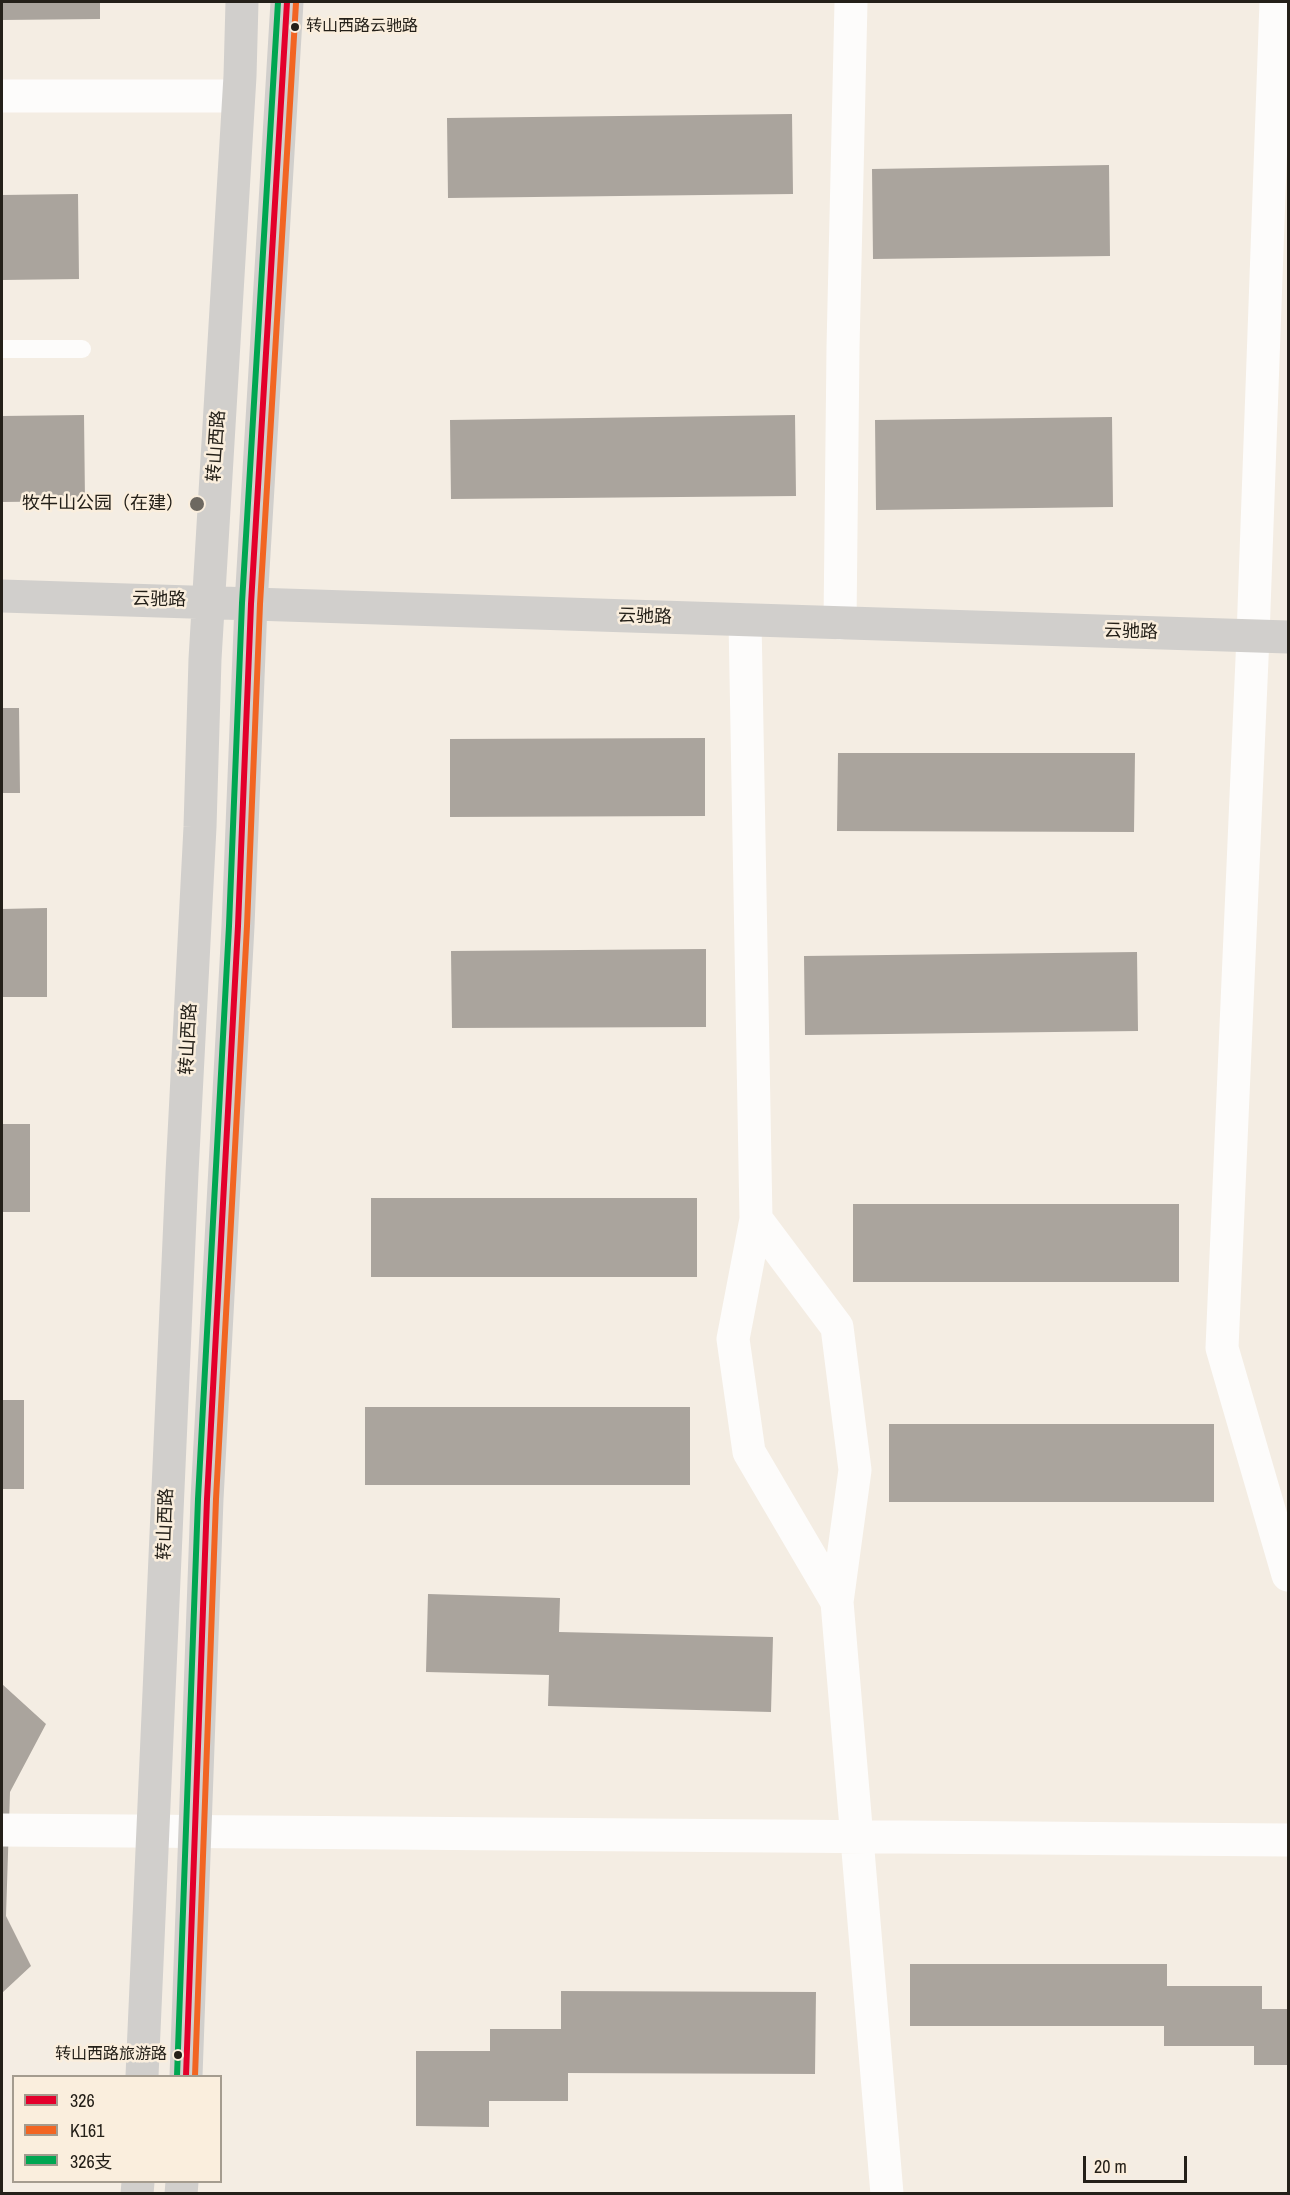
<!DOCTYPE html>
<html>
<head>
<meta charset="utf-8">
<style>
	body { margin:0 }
	#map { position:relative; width:1290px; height:2195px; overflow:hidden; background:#f4ede3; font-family:"Archivo Narrow","Noto Sans SC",sans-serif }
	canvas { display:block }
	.frame { position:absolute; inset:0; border:3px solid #242019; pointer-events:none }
	.legend { position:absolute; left:12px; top:2075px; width:210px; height:108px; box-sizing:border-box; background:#faeedd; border:2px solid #a49c8f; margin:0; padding:8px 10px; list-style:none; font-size:18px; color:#242019 }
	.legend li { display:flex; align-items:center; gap:12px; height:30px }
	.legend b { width:30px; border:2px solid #a49c8f }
	.scale { position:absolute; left:1083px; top:2156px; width:104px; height:27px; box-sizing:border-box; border:3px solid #242019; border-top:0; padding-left:8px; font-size:18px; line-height:21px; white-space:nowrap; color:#242019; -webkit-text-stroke:4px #faeedd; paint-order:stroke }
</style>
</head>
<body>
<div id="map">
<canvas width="1290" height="2195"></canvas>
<div class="frame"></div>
<ul class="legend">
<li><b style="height:8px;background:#e4002b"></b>326</li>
<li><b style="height:8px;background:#f26522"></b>K161</li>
<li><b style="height:8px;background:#00a651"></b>326支</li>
</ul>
<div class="scale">20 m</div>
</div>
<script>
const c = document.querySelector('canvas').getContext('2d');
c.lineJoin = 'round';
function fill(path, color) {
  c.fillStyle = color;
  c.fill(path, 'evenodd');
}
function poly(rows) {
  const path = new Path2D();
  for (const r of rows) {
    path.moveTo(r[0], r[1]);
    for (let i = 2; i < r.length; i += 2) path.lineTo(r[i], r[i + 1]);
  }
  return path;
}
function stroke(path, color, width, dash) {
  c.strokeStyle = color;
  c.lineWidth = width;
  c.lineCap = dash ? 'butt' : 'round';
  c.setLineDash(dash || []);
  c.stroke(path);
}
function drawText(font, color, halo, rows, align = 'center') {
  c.font = font + ' "Archivo Narrow","Noto Sans SC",sans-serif';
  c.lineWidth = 5;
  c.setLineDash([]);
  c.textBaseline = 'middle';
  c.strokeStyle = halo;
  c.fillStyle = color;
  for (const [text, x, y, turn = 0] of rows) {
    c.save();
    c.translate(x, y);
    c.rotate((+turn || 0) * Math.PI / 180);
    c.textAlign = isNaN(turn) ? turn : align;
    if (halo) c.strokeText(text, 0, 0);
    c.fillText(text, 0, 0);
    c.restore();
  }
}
const building = poly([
	[2,2,100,2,100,19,2,20],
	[792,114,793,194,448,198,447,118],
	[1109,165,1110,256,873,259,872,169],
	[78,194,79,279,2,280,2,195],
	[84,415,85,501,2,502,2,416],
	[795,415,796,496,451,499,450,420],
	[1112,417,1113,507,876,510,875,420],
	[2,708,19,708,20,793,2,793],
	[705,738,705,816,450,817,450,739],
	[838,753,1135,753,1134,832,837,831],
	[47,908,47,997,2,997,2,909],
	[706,949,706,1027,452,1028,451,951],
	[1137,952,1138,1031,805,1035,804,956],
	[2,1124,30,1124,30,1212,2,1212],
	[371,1198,697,1198,697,1277,371,1277],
	[853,1204,1179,1204,1179,1282,853,1282],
	[2,1400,24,1400,24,1489,2,1489],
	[365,1407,690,1407,690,1485,365,1485],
	[889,1424,1214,1424,1214,1502,889,1502],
	[428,1594,560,1598,559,1632,773,1637,771,1712,548,1706,549,1675,426,1672],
	[2,1684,46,1724,10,1792,6,1916,31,1966,2,1993],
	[910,1964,1167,1964,1167,1986,1262,1986,1262,2009,1288,2009,1288,2065,1254,2065,1254,2046,1164,2046,1164,2026,910,2026],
	[561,1991,816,1992,815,2074,568,2073,568,2101,489,2101,489,2127,416,2126,416,2051,490,2051,490,2029,561,2029]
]);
const lane = poly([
	[2,349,82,349]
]);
const street = poly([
	[1276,2,1253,636,1222,1348,1288,1575],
	[2,96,230,96],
	[745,620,756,1219,733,1339,749,1452,837,1602,887,2194],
	[840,623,843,348,851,2],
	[756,1219,837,1327,855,1470,837,1602],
	[2,1830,1288,1840]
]);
const secondary = poly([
	[2,596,1288,637],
	[142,2076,182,1173,200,827,205,659,240,76,242,2],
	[186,2076,207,1499,238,926,251,604,287,2],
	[137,2194,138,2182],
	[181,2194,182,2182]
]);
const bus1 = poly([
	[186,2076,207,1499,238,926,251,604,287,2]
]);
const bus2 = poly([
	[195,2076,216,1499,247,926,260,604,296,3]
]);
const bus3 = poly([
	[177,2076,198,1499,229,926,242,603,278,2]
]);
const markers = [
	[295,27,5,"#242019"],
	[197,504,8,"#6d6860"],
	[178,2055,5,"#242019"]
];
const busNames = [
	["转山西路云驰路",306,27],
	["转山西路旅游路",167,2055,"right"]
];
const streetNames = [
	["转山西路",217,446,-86],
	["云驰路",159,600,1],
	["云驰路",645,617,2],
	["云驰路",1131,632,2],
	["转山西路",189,1039,-87],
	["转山西路",166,1524,-88]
];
const poiNames = [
	["牧牛山公园（在建）",184,504]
];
fill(building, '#aaa49d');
stroke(lane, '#fdfcfb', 18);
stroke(street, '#fdfcfb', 33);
stroke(secondary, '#d1cfcc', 33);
stroke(bus1, '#e4002b', 6);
stroke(bus2, '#f26522', 6);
stroke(bus3, '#00a651', 6);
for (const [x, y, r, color] of markers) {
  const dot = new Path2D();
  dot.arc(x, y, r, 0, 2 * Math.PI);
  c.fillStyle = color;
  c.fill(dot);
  stroke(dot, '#faeedd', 2);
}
drawText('16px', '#242019', '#faeedd', busNames, 'left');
drawText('18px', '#242019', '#faeedd', streetNames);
drawText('18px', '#242019', '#faeedd', poiNames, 'right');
</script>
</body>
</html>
